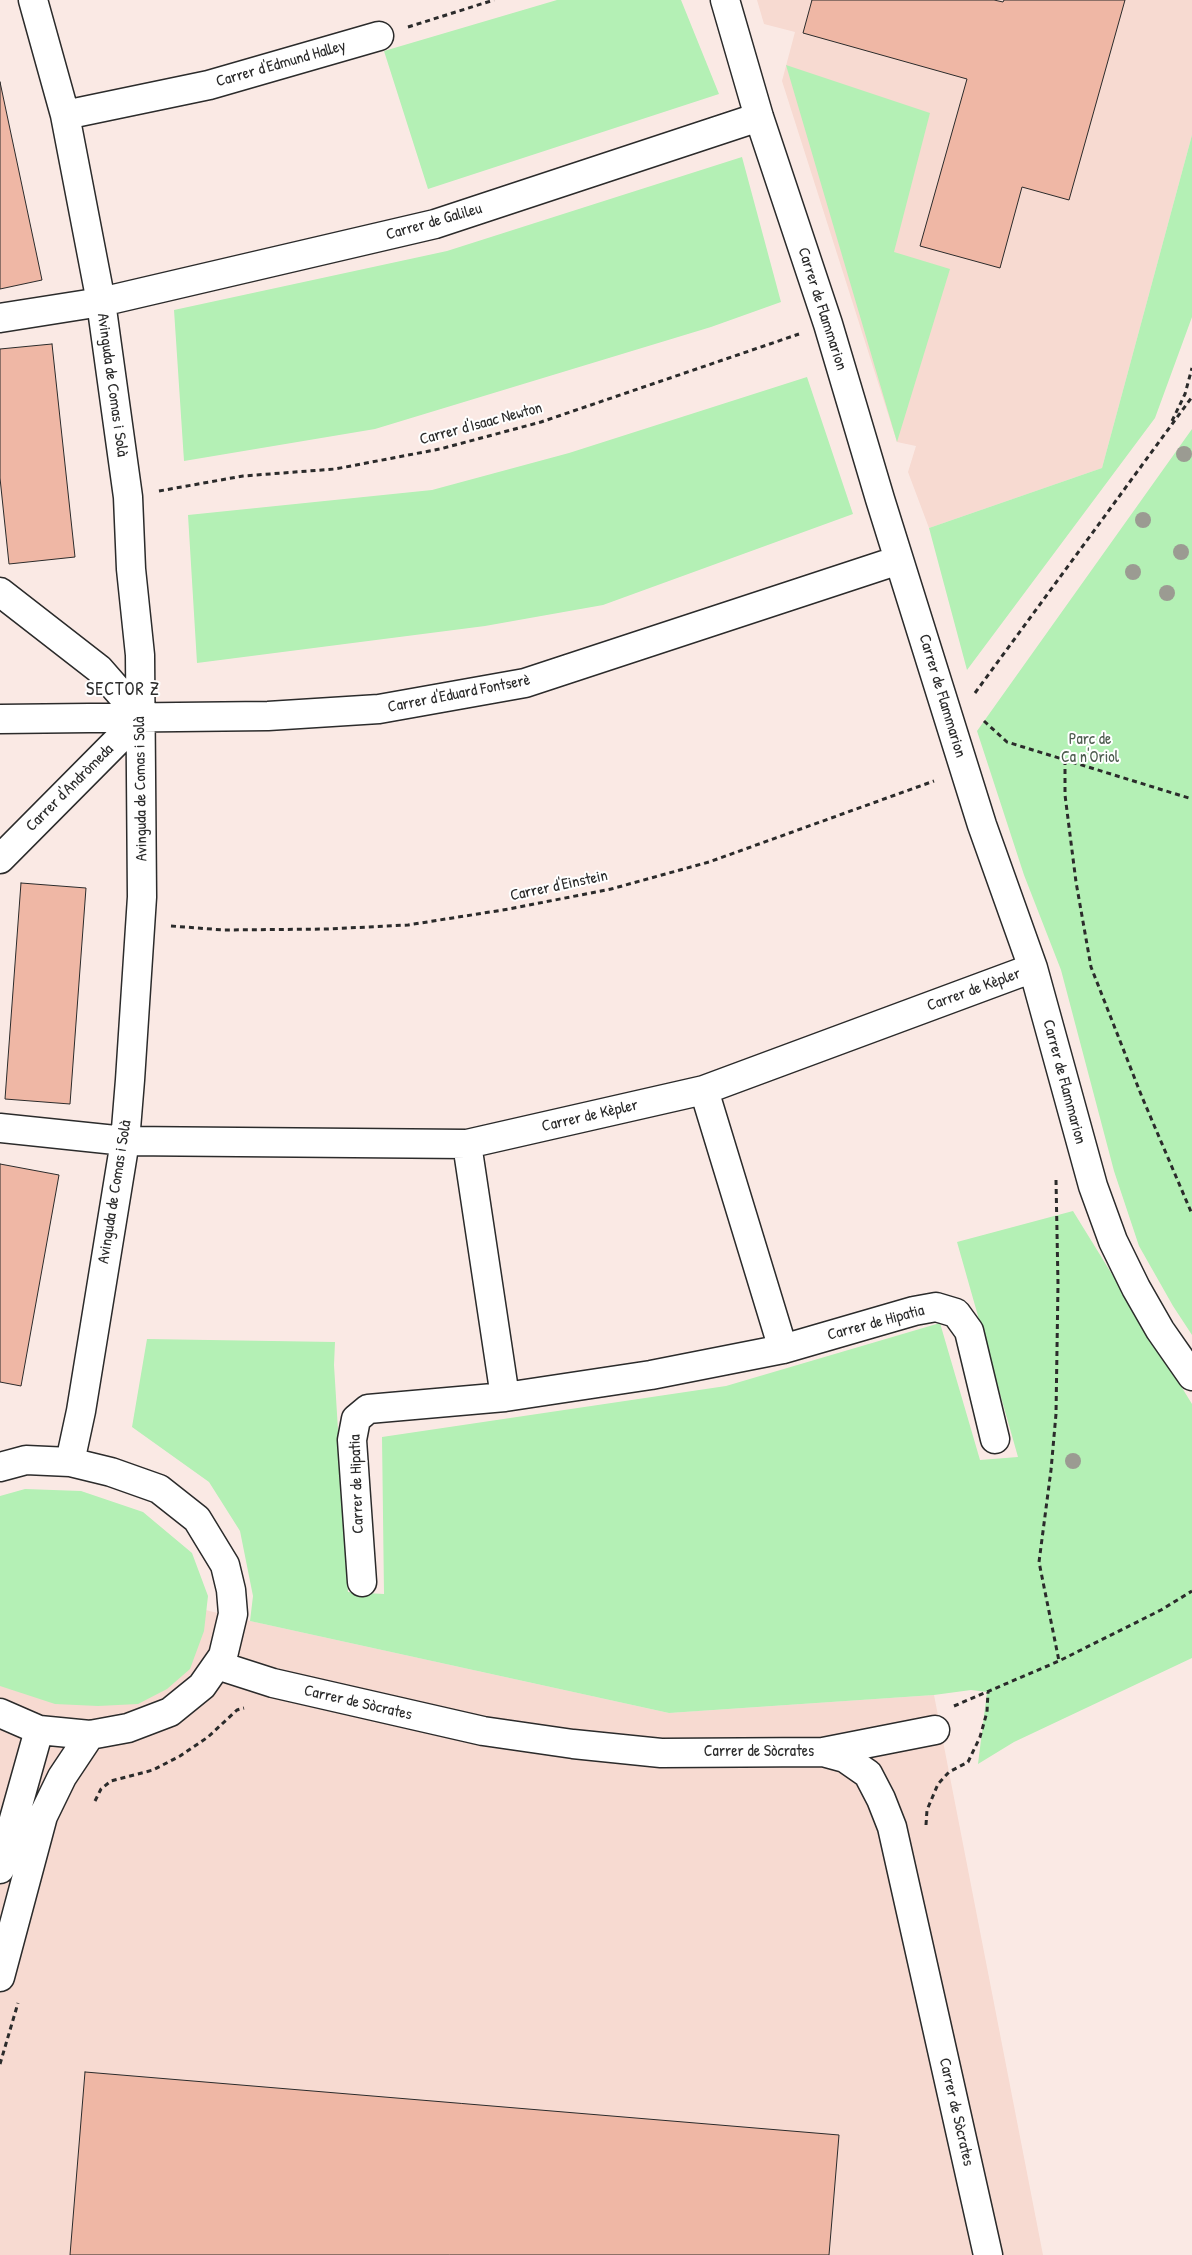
<!DOCTYPE html>
<html>
<head>
<meta charset="utf-8">
<style>
	body { margin:0 }
	canvas { display:block; background:#fae9e4 }
</style>
</head>
<body>
<canvas width="1192" height="2255"></canvas>
<script>
const c = document.querySelector('canvas').getContext('2d');
c.lineJoin = 'round';
function fill(path, color) {
  c.fillStyle = color;
  c.fill(path, 'evenodd');
}
function poly(rows) {
  const path = new Path2D();
  for (const r of rows) {
    path.moveTo(r[0], r[1]);
    for (let i = 2; i < r.length; i += 2) path.lineTo(r[i], r[i + 1]);
  }
  return path;
}
function stroke(path, color, width, dash) {
  c.strokeStyle = color;
  c.lineWidth = width;
  c.lineCap = dash ? 'butt' : 'round';
  c.setLineDash(dash || []);
  c.stroke(path);
}
function drawText(font, color, halo, rows, align = 'center') {
  c.font = font + ' "Patrick Hand",sans-serif';
  c.lineWidth = 4;
  c.setLineDash([]);
  c.textBaseline = 'middle';
  c.strokeStyle = halo;
  c.fillStyle = color;
  for (const [text, x, y, turn = 0] of rows) {
    c.save();
    c.translate(x, y);
    c.rotate((+turn || 0) * Math.PI / 180);
    c.textAlign = isNaN(turn) ? turn : align;
    if (halo) c.strokeText(text, 0, 0);
    c.fillText(text, 0, 0);
    c.restore();
  }
}
const built = poly([
	[757,0,1192,0,1192,135,1102,468,929,528,908,472,916,446,897,442,782,81,795,32,764,24],
	[0,1559,250,1621,669,1713,934,1695,1043,2255,0,2255]
]);
const green = poly([
	[557,0,681,0,719,94,428,189,384,51],
	[786,65,930,113,894,252,950,269,897,442],
	[1192,135,1192,317,1155,418,967,670,929,528,1102,468],
	[742,157,781,302,711,327,375,429,184,461,174,310,447,251],
	[807,377,853,514,603,605,485,626,197,663,188,515,432,490,569,453],
	[1192,429,1192,1335,1173,1306,1139,1246,1114,1171,1061,970,1024,875,977,731],
	[1073,1211,1192,1404,1192,1658,1014,1742,978,1764,987,1692,971,1690,934,1695,669,1713,250,1621,253,1596,240,1531,209,1482,132,1427,147,1339,335,1342,334,1365,348,1592,384,1594,382,1437,726,1386,940,1323,980,1460,1018,1457,957,1242],
	[25,1489,81,1491,143,1512,192,1553,208,1596,204,1631,190,1669,167,1689,138,1704,98,1706,55,1704,0,1686,0,1496]
]);
const building = poly([
	[812,0,994,0,1003,2,1004,0,1125,0,1069,200,1022,187,1000,268,920,246,967,79,803,33,812,0],
	[0,82,42,280,0,289,0,82],
	[52,344,75,557,9,564,0,478,0,349,52,344],
	[21,883,86,888,70,1104,5,1099,21,883],
	[0,1164,59,1175,21,1386,0,1382,0,1164],
	[85,2072,839,2135,829,2255,70,2255,85,2072]
]);
const path = poly([
	[408,27,494,0],
	[1172,421,1185,394,1192,368],
	[159,491,243,476,335,469,440,449,541,422,799,334],
	[975,693,1192,397],
	[984,721,1007,742,1192,799],
	[1065,760,1065,795,1076,882,1091,967,1142,1097,1192,1214],
	[171,926,224,930,328,929,408,925,509,909,611,889,709,862,934,781],
	[1056,1180,1058,1284,1056,1414,1051,1470,1039,1562,1059,1661],
	[954,1706,1059,1661,1161,1610,1192,1591],
	[95,1801,101,1789,111,1781,153,1770,180,1756,208,1737,237,1710,244,1708],
	[926,1825,927,1810,938,1784,949,1772,968,1762,980,1737,987,1712,988,1692],
	[0,2064,18,2003]
]);
const street = poly([
	[33,0,65,115,101,302,128,497,131,569,140,655,142,897,130,1080,125,1141,81,1411,70,1462],
	[725,0,759,117,828,324,880,499,982,825,1033,968,1093,1186,1113,1241,1136,1288,1160,1330,1192,1376],
	[65,115,209,85,379,36],
	[0,318,101,302,435,224,759,117],
	[0,592,99,669,141,717,0,859],
	[0,719,268,716,379,709,525,683,899,560],
	[704,1090,783,1349],
	[0,1128,125,1141,467,1144,704,1090,1033,968],
	[467,1144,505,1397],
	[0,1467,26,1460,70,1462,111,1472,159,1489,197,1519,225,1565,231,1590,233,1614,223,1656,202,1686,170,1712,128,1728,90,1735,39,1730,0,1713],
	[362,1582,352,1440,356,1419,368,1409,505,1397,651,1375,783,1349,914,1311,936,1307,956,1313,969,1331,995,1439],
	[217,1665,273,1683,483,1731,573,1744,661,1753,823,1752,845,1758,868,1774,881,1799,892,1827,988,2255],
	[823,1752,935,1730],
	[0,1869,39,1730],
	[0,1977,43,1816,62,1777,90,1735]
]);
const trees = [
	[1184,454],
	[1143,520],
	[1181,552],
	[1133,572],
	[1167,593],
	[1073,1461]
];
const streetNames = [
	["Carrer d'Edmund Halley",281,64,-16],
	["Carrer de Galileu",434,222,-16],
	["Carrer de Flammarion",822,309,72],
	["Avinguda de Comas i Solà",112,385,82],
	["Carrer d'Isaac Newton",481,424,-15],
	["Carrer d'Eduard Fontserè",459,694,-11],
	["Carrer de Flammarion",942,696,73],
	["Carrer d'Andròmeda",70,788,-45],
	["Avinguda de Comas i Solà",141,789,-91],
	["Carrer d'Einstein",559,886,-12],
	["Carrer de Kèpler",974,990,-20],
	["Carrer de Flammarion",1064,1082,75],
	["Carrer de Kèpler",590,1116,-13],
	["Avinguda de Comas i Solà",115,1192,-81],
	["Carrer de Hipatia",876,1323,-15],
	["Carrer de Hipatia",357,1484,-92],
	["Carrer de Sòcrates",358,1703,13],
	["Carrer de Sòcrates",759,1752],
	["Carrer de Sòcrates",956,2112,77]
];
const parkNames = [
	["Parc de",1090,740],
	["Ca n'Oriol",1090,758]
];
const neighbourhoodNames = [
	["SECTOR Z",123,690]
];
fill(built, '#f7dad1');
fill(green, '#b4f0b5');
fill(building, '#efb7a5');
stroke(building, '#2b2b2b', 1);
stroke(street, '#2b2b2b', 31);
stroke(path, '#2b2b2b', 3, [5, 4]);
stroke(street, '#fff', 28);
c.fillStyle = '#9b9b92';
for (const [x, y] of trees) {
  c.beginPath();
  c.arc(x, y, 8, 0, 2 * Math.PI);
  c.fill();
}
drawText('16px', '#2b2b2b', '#fff', streetNames);
drawText('16px', '#4d5c4e', '#fff', parkNames);
c.letterSpacing = '1px';
drawText('18px', '#2b2b2b', '#fff', neighbourhoodNames);
c.letterSpacing = '0px';
</script>
</body>
</html>
